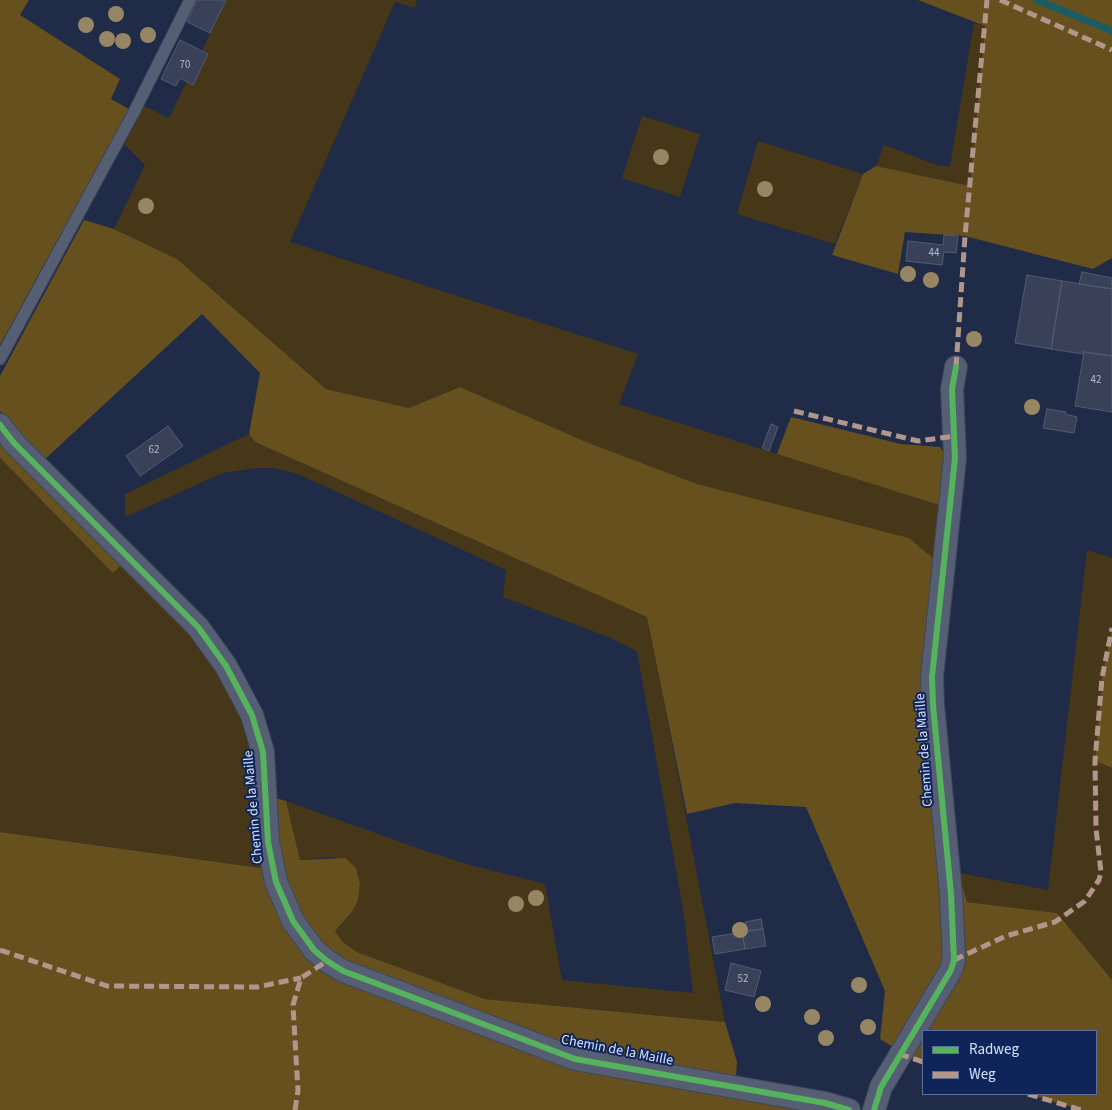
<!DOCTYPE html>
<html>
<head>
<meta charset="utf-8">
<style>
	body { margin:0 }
	#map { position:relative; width:1112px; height:1110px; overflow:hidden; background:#202b47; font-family:"Source Sans 3",sans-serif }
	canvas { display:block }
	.legend { position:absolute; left:922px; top:1030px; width:175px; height:65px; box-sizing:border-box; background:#0f2458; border:1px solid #5e709a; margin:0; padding:6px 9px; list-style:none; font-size:15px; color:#d4e1fc }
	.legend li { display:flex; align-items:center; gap:10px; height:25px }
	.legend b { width:25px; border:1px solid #5e709a }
</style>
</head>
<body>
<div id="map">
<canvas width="1112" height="1110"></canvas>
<ul class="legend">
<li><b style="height:6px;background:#56b35d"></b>Radweg</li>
<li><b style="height:6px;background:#b2968c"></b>Weg</li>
</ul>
</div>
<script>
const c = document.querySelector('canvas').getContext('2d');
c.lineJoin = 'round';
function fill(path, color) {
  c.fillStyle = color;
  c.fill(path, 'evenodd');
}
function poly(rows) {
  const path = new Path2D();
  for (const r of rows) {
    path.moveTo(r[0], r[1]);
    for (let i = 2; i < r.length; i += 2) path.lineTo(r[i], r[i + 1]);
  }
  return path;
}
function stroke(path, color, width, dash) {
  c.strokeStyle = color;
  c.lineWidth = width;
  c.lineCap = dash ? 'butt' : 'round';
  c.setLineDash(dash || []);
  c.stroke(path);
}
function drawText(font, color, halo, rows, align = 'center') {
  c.font = font + ' "Source Sans 3",sans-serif';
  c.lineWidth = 4;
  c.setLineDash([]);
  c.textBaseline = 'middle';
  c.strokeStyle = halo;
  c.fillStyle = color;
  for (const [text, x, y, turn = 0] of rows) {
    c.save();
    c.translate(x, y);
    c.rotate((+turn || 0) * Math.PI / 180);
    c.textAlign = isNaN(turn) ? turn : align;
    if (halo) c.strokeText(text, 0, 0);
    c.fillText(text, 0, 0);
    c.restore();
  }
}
const green = poly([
	[226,0,417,0,415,8,395,2,290,242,638,354,619,404,942,506,936,561,754,499,697,484,584,441,460,387,409,408,326,389,177,259,114,229,145,165,124,144,144,106,168,118,170,116,187,81,208,54,202,51],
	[974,23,985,26,970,186,876,166,884,145,939,166,950,166],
	[642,116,700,134,680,197,622,178],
	[758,141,863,174,835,244,737,214],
	[249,434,255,442,648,617,725,1022,485,999,357,952,343,942,335,931,352,912,360,883,356,868,333,857,300,860,286,801,420,849,470,865,545,884,562,980,693,993,684,915,637,651,611,638,503,597,506,570,298,474,274,468,256,468,223,473,125,517,125,494],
	[0,458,113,572,123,563,166,604,227,681,252,744,261,868,0,832],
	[1087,550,1112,558,1112,628,1102,678,1095,761,1112,768,1112,980,1057,913,967,902,959,873,1048,890]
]);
const forest = poly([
	[0,0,29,0,20,15,120,79,111,99,129,109,0,345],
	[918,0,1112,0,1112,258,1093,269,965,236,905,232,898,274,832,255,863,174,876,166,970,186,985,26],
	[84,220,114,229,177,259,326,389,409,408,460,387,584,441,697,484,909,538,936,561,946,966,896,1049,880,1039,885,991,806,807,735,803,687,814,647,617,255,442,249,434,260,373,202,314,44,460,0,411,0,376],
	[791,417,901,444,940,447,947,458,942,506,777,454],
	[0,437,123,563,113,573,0,458],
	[1112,628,1112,768,1095,761,1102,678],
	[272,797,286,801,300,860,345,858,356,868,360,883,358,900,352,912,335,931,343,942,357,952,485,999,725,1022,737,1062,736,1077,577,1051,339,959,314,939,280,869],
	[0,832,261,868,266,888,307,957,327,975,539,1056,814,1110,0,1110],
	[959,873,967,902,1057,913,1112,980,1112,1110,1081,1110,1028,1094,1096,1094,1096,1031,923,1031,923,1062,907,1057,956,974]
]);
const stream = poly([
	[1037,0,1112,31]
]);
const building = poly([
	[197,0,226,0,210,33,187,22,197,0],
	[180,40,208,54,193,85,180,78,176,86,161,79,180,40],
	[944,235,958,236,956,253,944,252,942,265,906,261,908,241,943,245,944,235],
	[1082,272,1112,278,1112,289,1079,284,1082,272],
	[1027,275,1062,281,1051,349,1015,343,1027,275],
	[1062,281,1112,289,1112,356,1084,352,1083,354,1051,349,1062,281],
	[1084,352,1112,356,1112,412,1075,406,1084,352],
	[1047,409,1066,412,1065,414,1077,417,1074,433,1043,428,1047,409],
	[771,424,778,427,769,451,762,448,771,424],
	[168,426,183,446,140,476,126,456,168,426],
	[761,919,763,929,746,931,745,922,761,919],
	[763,929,766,946,745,949,742,932,763,929],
	[742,932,745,949,715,954,712,937,742,932],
	[731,963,761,971,754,997,725,990,731,963]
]);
const service = poly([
	[0,359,134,112,190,0]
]);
const minor = poly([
	[0,425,14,443,198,627,226,666,252,715,263,752,268,842,276,882,293,921,314,950,327,961,343,971,375,983,575,1059,825,1103,849,1110],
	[874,1110,881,1087,951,970,954,960,951,894,933,705,932,677,955,458,952,389,956,367]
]);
const quiet = poly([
	[1000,0,1112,50],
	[956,367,965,236,987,0],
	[794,411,918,441,955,436],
	[0,950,107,986,257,987,301,978],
	[954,960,1006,936,1055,922,1085,901,1099,880,1101,872,1096,829,1095,761,1102,678,1112,628],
	[899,1054,923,1062],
	[1028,1094,1081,1110],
	[295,1110,298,1091,293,1005,301,978,327,961]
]);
const cycleway = poly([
	[0,425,14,443,198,627,226,666,252,715,263,752,268,842,276,882,293,921,314,950,327,961,343,971,375,983,575,1059,825,1103,849,1110],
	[874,1110,881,1087,951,970,954,960,951,894,933,705,932,677,955,458,952,389,956,367]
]);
const trees = [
	[116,14],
	[86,25],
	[148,35],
	[107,39],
	[123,41],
	[661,157],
	[765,189],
	[146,206],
	[908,274],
	[931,280],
	[974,339],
	[1032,407],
	[536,898],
	[516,904],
	[740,930],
	[859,985],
	[763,1004],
	[812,1017],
	[868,1027],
	[826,1038]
];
const numberNames = [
	["70",185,66],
	["44",934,254],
	["42",1096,381],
	["62",154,451],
	["52",743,980]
];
const streetNames = [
	["Chemin de la Maille",925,750,-94],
	["Chemin de la Maille",254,807,-95],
	["Chemin de la Maille",617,1051,11]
];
fill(green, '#453718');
fill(forest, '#65501e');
stroke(stream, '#1b5c65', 7);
fill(building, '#384157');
stroke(building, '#515b73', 1);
stroke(service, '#3e465e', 13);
stroke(minor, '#3e465e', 24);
stroke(service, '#555e73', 11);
stroke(minor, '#555e73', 22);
stroke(quiet, '#b2968c', 5, [10, 5]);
stroke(cycleway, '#56b35d', 6);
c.fillStyle = '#978663';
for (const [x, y] of trees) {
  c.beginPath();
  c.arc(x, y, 8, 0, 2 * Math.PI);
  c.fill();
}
drawText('11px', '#adb9d3', null, numberNames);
drawText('14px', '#d4e1fc', '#0f2458', streetNames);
</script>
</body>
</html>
